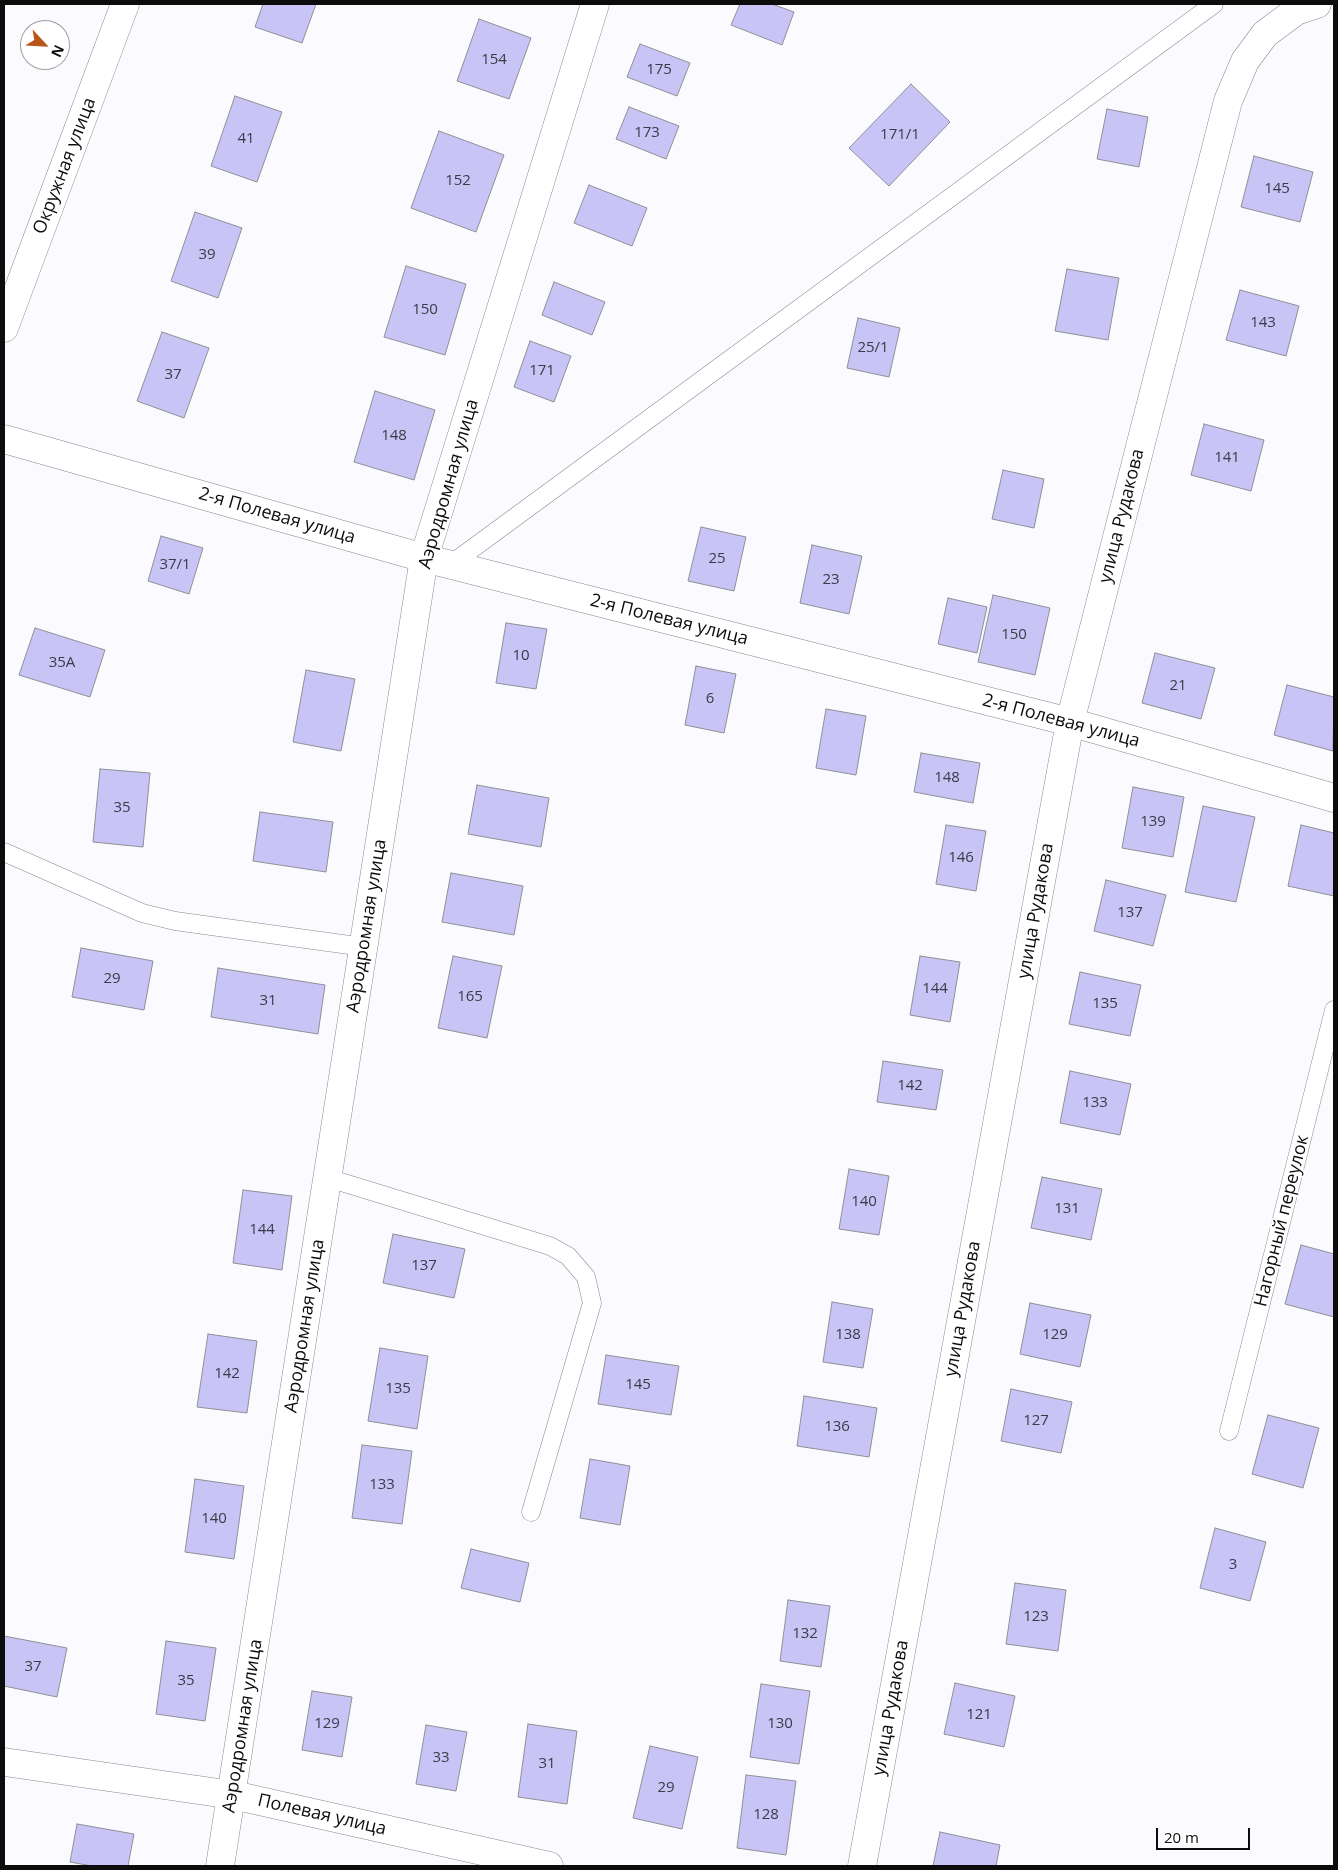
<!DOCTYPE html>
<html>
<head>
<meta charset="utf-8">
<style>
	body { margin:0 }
	#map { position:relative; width:1338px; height:1870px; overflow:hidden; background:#fafaff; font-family:"Open Sans",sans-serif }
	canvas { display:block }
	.frame { position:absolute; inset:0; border:5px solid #0c0c0d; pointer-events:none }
	.north { position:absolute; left:20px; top:20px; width:50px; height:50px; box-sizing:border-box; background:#fff; border:1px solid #9e9e9e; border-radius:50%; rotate:115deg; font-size:14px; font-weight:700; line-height:20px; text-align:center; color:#0c0c0d }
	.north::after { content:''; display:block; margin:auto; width:18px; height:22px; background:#b85619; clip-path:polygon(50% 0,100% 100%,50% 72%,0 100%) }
	.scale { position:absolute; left:1156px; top:1828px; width:94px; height:22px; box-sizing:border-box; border:2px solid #0c0c0d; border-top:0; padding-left:6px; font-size:15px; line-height:18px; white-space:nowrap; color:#0c0c0d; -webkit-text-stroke:4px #fff; paint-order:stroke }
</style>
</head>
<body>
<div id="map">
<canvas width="1338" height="1870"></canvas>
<div class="frame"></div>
<div class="north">N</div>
<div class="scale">20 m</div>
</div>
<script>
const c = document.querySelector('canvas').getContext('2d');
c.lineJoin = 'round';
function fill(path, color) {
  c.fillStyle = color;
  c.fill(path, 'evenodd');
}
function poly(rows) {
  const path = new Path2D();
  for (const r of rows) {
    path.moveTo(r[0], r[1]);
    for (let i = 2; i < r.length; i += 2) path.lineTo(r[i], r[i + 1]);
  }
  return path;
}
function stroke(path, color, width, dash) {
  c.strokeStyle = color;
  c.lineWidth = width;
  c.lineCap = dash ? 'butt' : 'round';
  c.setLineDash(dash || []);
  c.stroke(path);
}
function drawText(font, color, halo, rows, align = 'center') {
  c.font = font + ' "Open Sans",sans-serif';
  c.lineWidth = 4;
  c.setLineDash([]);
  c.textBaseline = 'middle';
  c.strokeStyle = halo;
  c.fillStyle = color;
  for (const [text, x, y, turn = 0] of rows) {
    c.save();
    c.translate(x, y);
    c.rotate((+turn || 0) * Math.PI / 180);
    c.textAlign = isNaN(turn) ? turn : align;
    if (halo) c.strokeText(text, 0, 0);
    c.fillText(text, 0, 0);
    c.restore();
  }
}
const building = poly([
	[263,4,316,4,302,43,255,27,263,4],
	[740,4,772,4,794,12,782,45,731,25,740,4],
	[479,19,531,38,509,99,457,81,479,19],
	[640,44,690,63,677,96,627,77,640,44],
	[911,84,950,122,889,186,849,148,911,84],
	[235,96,282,112,257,182,211,166,235,96],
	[629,107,679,126,666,159,616,139,629,107],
	[1107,109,1148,117,1139,167,1097,159,1107,109],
	[439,131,504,155,476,232,411,208,439,131],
	[1254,156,1313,172,1300,222,1241,207,1254,156],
	[589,185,647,208,632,246,574,223,589,185],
	[195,212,242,228,218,298,171,281,195,212],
	[406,266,466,284,445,355,384,337,406,266],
	[1067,269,1119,278,1108,340,1055,331,1067,269],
	[554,282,605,302,592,335,542,315,554,282],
	[1240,290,1299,306,1286,356,1226,340,1240,290],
	[858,318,900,328,889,377,847,368,858,318],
	[162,332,209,348,184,418,137,401,162,332],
	[530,341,571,356,554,402,514,387,530,341],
	[375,391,435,410,414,480,354,462,375,391],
	[1204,424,1264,440,1251,491,1191,475,1204,424],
	[1003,470,1044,479,1034,528,992,519,1003,470],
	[701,527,746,537,734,591,688,581,701,527],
	[161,536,203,548,189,594,148,581,161,536],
	[812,545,862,556,849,614,800,603,812,545],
	[993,595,1050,608,1035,675,978,662,993,595],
	[948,598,987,607,977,653,938,644,948,598],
	[506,623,547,629,536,689,496,683,506,623],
	[35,628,105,650,90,697,19,675,35,628],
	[1155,653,1215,668,1201,719,1142,703,1155,653],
	[696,666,736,674,724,733,685,725,696,666],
	[306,670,355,679,341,751,293,742,306,670],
	[1287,685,1334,697,1333,751,1274,735,1287,685],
	[826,709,866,716,856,775,816,768,826,709],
	[921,753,980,763,973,803,914,792,921,753],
	[100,769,150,773,143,847,93,842,100,769],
	[477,785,549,798,541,847,468,834,477,785],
	[1133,787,1184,797,1173,857,1122,848,1133,787],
	[1203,806,1255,817,1236,902,1185,892,1203,806],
	[260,812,333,822,326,872,253,861,260,812],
	[946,825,986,831,976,891,936,884,946,825],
	[1301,825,1334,833,1334,896,1288,886,1301,825],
	[451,873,523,886,514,935,442,922,451,873],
	[1106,880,1166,895,1153,946,1094,931,1106,880],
	[81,948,153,961,144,1010,72,997,81,948],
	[453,956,502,966,487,1038,438,1028,453,956],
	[920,956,960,962,950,1022,910,1015,920,956],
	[218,968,325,985,318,1034,211,1017,218,968],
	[1080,972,1141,985,1130,1036,1069,1024,1080,972],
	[883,1061,943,1070,936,1110,877,1102,883,1061],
	[1070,1071,1131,1084,1120,1135,1060,1123,1070,1071],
	[849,1169,889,1176,879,1235,839,1229,849,1169],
	[1042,1177,1102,1189,1091,1240,1031,1228,1042,1177],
	[243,1190,292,1196,282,1270,233,1263,243,1190],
	[393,1234,465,1249,454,1298,383,1283,393,1234],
	[1301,1245,1334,1254,1334,1317,1285,1304,1301,1245],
	[832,1302,873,1309,863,1368,823,1362,832,1302],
	[1030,1303,1091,1315,1080,1367,1020,1354,1030,1303],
	[208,1334,257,1341,247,1413,197,1407,208,1334],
	[380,1348,428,1356,417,1429,368,1421,380,1348],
	[606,1355,679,1366,671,1415,598,1404,606,1355],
	[1011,1389,1072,1402,1061,1453,1001,1441,1011,1389],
	[804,1396,877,1408,869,1457,797,1446,804,1396],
	[1268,1415,1319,1428,1303,1488,1252,1474,1268,1415],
	[362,1445,412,1451,402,1524,352,1518,362,1445],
	[590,1459,630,1466,620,1525,580,1518,590,1459],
	[195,1479,244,1486,234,1559,185,1552,195,1479],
	[1215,1528,1266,1542,1250,1601,1200,1588,1215,1528],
	[471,1549,529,1563,520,1602,461,1588,471,1549],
	[1015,1583,1066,1590,1058,1651,1006,1644,1015,1583],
	[788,1600,830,1606,821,1667,780,1661,788,1600],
	[4,1636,67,1648,57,1697,4,1686,4,1636],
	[166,1641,216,1648,205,1721,156,1714,166,1641],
	[955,1683,1015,1696,1004,1747,944,1734,955,1683],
	[761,1684,810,1691,799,1764,750,1757,761,1684],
	[312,1691,352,1697,342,1757,302,1750,312,1691],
	[528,1724,577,1731,567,1804,518,1797,528,1724],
	[426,1725,467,1732,456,1791,416,1784,426,1725],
	[650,1746,698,1757,682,1829,633,1818,650,1746],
	[746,1775,796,1781,786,1855,737,1848,746,1775],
	[77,1824,134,1834,128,1866,92,1866,70,1862,77,1824],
	[940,1832,1000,1845,996,1866,933,1866,940,1832]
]);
const lane = poly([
	[450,565,1214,4],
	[4,852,142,913,175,921,364,947],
	[328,1178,550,1246,568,1256,586,1277,592,1303,531,1512],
	[1229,1431,1334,1010]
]);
const street = poly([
	[4,439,424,558,1070,722,1334,798],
	[4,1762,233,1795,549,1866],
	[220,1866,424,558,595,4],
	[862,1866,1070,722,1228,101,1245,61,1265,34,1296,11,1317,4]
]);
const secondary = poly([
	[4,328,125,4]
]);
const numberNames = [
	["154",494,60],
	["175",659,70],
	["173",647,133],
	["171/1",900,135],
	["41",246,139],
	["152",458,181],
	["145",1277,189],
	["39",207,255],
	["150",425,310],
	["143",1263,323],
	["25/1",873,348],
	["171",542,371],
	["37",173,375],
	["148",394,436],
	["141",1227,458],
	["25",717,559],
	["37/1",175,565],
	["23",831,580],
	["150",1014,635],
	["10",521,656],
	["35А",62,663],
	["21",1178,686],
	["6",710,699],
	["148",947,778],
	["35",122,808],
	["139",1153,822],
	["146",961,858],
	["137",1130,913],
	["29",112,979],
	["144",935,989],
	["165",470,997],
	["31",268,1001],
	["135",1105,1004],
	["142",910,1086],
	["133",1095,1103],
	["140",864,1202],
	["131",1067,1209],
	["144",262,1230],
	["137",424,1266],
	["138",848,1335],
	["129",1055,1335],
	["142",227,1374],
	["145",638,1385],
	["135",398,1389],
	["127",1036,1421],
	["136",837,1427],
	["133",382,1485],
	["140",214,1519],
	["3",1233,1565],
	["123",1036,1617],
	["132",805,1634],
	["37",33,1667],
	["35",186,1681],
	["121",979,1715],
	["129",327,1724],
	["130",780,1724],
	["33",441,1758],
	["31",547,1764],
	["29",666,1788],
	["128",766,1815]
];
const streetNames = [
	["Окружная улица",65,166,-69],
	["Аэродромная улица",449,484,-74],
	["2-я Полевая улица",277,516,16],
	["улица Рудакова",1122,516,-76],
	["2-я Полевая улица",669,620,14],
	["2-я Полевая улица",1061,721,15],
	["улица Рудакова",1036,911,-80],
	["Аэродромная улица",367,926,-81],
	["Нагорный переулок",1282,1221,-76],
	["улица Рудакова",963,1309,-80],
	["Аэродромная улица",305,1326,-81],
	["улица Рудакова",891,1708,-80],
	["Аэродромная улица",243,1726,-81],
	["Полевая улица",322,1815,13]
];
fill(building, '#c8c5f6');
stroke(building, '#908f94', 1);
stroke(lane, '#89898d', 19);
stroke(street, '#89898d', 29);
stroke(secondary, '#89898d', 29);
stroke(lane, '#fff', 18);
stroke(street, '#fff', 28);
stroke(secondary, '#fff', 28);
drawText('15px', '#3b3a47', null, numberNames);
drawText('18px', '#0c0c0d', '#fff', streetNames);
</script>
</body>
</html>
